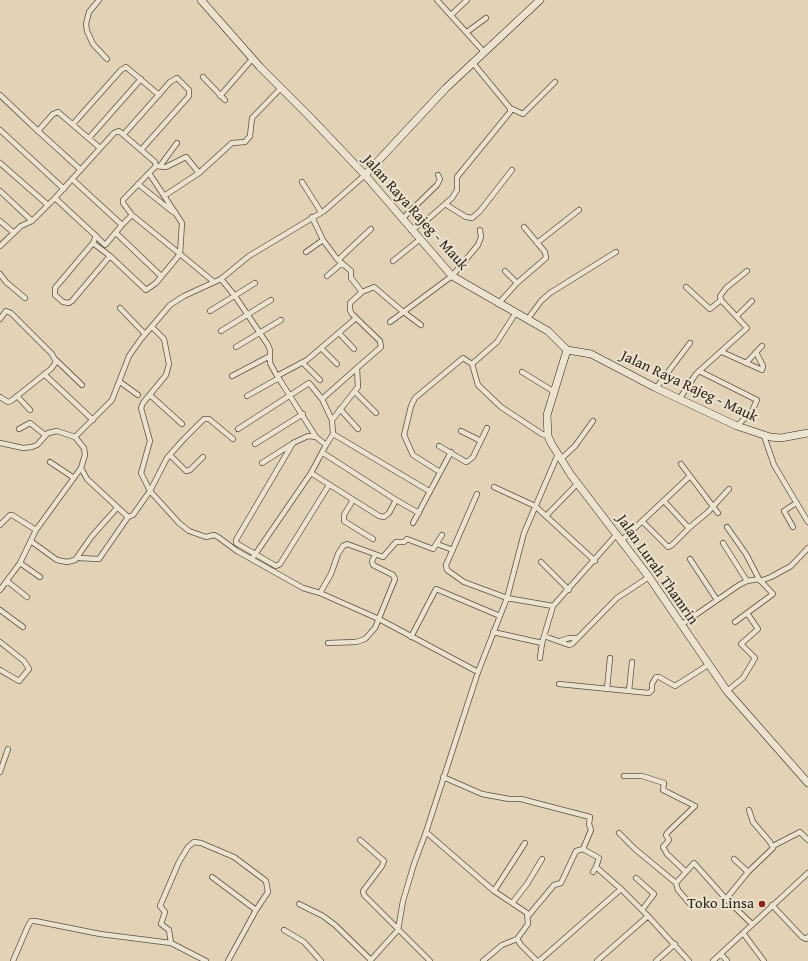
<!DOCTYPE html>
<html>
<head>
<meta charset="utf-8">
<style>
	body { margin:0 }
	canvas { display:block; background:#e2d3b7 }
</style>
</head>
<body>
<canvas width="808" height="961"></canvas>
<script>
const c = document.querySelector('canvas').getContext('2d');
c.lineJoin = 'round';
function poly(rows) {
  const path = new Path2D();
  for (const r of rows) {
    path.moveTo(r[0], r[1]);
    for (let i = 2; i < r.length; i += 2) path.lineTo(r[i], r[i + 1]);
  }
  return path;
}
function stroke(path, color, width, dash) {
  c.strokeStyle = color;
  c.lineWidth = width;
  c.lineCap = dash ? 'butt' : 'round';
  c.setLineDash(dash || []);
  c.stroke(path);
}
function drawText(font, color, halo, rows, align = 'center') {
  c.font = font + ' "Gentium Book Plus",serif';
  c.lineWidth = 4;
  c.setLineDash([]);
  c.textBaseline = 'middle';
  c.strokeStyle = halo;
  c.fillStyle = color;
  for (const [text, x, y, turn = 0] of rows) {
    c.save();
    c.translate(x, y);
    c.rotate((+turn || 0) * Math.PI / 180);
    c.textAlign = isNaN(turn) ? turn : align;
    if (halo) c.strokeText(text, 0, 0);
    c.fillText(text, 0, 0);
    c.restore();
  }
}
const street = poly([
	[99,0,89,12,86,24,87,31,93,44,107,59],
	[437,0,484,52],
	[451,15,467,0],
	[467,32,486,18],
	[203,77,225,100],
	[0,95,38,131,53,114,58,112,100,148],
	[220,96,253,58],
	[510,108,523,114,555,82],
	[73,124,121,70,126,67,159,95],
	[0,130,64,189],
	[38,131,81,170],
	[124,134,170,82,177,78,189,90,189,96,141,150],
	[89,138,141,79],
	[0,163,48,205],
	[156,166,166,167,186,157,199,173,232,143,245,142,250,136,252,118,281,88],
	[160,166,177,143],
	[72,179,122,225,132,215,180,254,156,283,146,290,110,256],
	[302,182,321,212],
	[138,184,173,212],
	[0,191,32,221],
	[164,196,199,173],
	[55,198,96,236,93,243,55,288,55,295,63,302,69,303,72,301,110,256,93,243],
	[445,204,466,217,472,218,480,211,512,170],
	[132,215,123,203,123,200,149,173],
	[402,219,437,185,440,179,438,175],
	[0,221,14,233],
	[411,230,427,220,452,198,457,190,457,177,510,112,510,108,473,63],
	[116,233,161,276],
	[96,236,105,245],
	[323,240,337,259,351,271,351,278,362,292],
	[537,243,579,210],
	[106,244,122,225],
	[0,246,21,226,32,221,55,198,114,133,119,131,155,162,156,166,149,173,182,223,180,254,214,282],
	[306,252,323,240,312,217],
	[338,260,371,229],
	[393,261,419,240],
	[505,271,517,283],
	[0,274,6,282,25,298],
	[327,276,342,263],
	[221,279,235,296,268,345,270,350,270,363,276,374,316,437,326,445,311,473,252,559],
	[721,300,720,296,726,288,747,271],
	[498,304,517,283,546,258,545,252,524,227],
	[120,308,145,334],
	[210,311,255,283],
	[737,316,752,301],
	[0,319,6,311,11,313,52,354,56,362,51,369,11,401,8,402,0,397],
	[527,320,541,301,550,293,616,252],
	[390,322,452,276,478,245,481,237,480,230],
	[221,331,271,300],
	[339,333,354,349],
	[236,347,281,320],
	[321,348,337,364],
	[722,352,762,370,763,366,756,352],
	[55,359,82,385],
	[303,363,320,380],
	[746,363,762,346],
	[472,364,497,342,515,314],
	[699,371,757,400,752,411,737,426],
	[522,372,553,391],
	[44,374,93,420],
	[232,376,270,356],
	[277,376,307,360,356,318],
	[120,382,138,395],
	[656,388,690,343],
	[355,392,376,413],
	[150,395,182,424],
	[17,396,30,410],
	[247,396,279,378],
	[680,398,696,374,747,328,721,300,710,309,686,287],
	[322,399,357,368],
	[340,409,358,429],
	[19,429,30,423,45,435],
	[238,429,309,383,322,399,332,420],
	[461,431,481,441],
	[333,434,332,420,358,387,357,368,381,347,380,341,352,314,350,310,350,303,362,292,374,287,401,310,421,325],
	[764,436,774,465,808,522],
	[75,437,112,400,129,356,141,339,170,305,184,296,221,279,249,256,324,211,365,175],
	[316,437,308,436,293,443,236,540,236,543,276,566,280,564,329,485],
	[0,443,23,448,32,447,37,445,48,433,57,431,75,437,84,448,85,455,81,468,36,530,20,563,0,590],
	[255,444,303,414],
	[326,445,333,434,429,491],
	[439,446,466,462,468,461,473,457,487,428],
	[170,455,186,471,190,470,203,457],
	[561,459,575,446,593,421],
	[50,462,74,478],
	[262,463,292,444],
	[681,464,718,513],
	[81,468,87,479,128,517,133,515,150,491,179,523,189,531,206,537,214,535,218,537,237,551,303,588,320,593,379,619,478,672],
	[440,472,413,455,404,435,411,406,415,398,463,358,472,364,478,385,501,407,542,434,548,436],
	[311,473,379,516,384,517,389,513,396,500,323,453],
	[494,487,535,506,595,561],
	[150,491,141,473,150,441,141,408,143,403,166,375,169,364,164,339,152,327],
	[150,491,167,458,183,440,204,419,209,419,233,439],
	[477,494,446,565,447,570,464,582,507,598,553,606],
	[353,500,344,515,344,521,373,539],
	[396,500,419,513],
	[664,501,687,526,690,527,708,512,729,489],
	[546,516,577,484],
	[642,521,668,547,672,545,690,527],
	[413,523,451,452],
	[0,525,10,515,12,515,36,530],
	[727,527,746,554,759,579,773,594,735,622],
	[793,527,784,511,796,503],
	[621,541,690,476],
	[32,542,57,560,67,562,75,560,92,536,117,508],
	[723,543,747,581],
	[437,544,453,550],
	[78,558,99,559,128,517],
	[690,559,717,600],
	[541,562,569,590],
	[20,563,40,577],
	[7,581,27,597],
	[760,581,771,577,791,566,808,548],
	[320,593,331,574,338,554,343,546,347,544,383,557,396,542,404,542,407,539,433,549,442,535],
	[0,610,23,627],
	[681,625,739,585,747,581,759,579],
	[493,632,542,643],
	[544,636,569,645,572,644,617,598,649,577],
	[411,637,436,589,500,616],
	[560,641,569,638,577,638],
	[0,642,24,661,29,669,19,681,0,670],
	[328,643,356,642,365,639,375,628,395,579,393,575,373,565,372,561,375,555],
	[540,658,542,643,553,606,617,534],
	[559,684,649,693,652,690,652,684,656,677,659,677,675,686,708,665],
	[607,689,610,658],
	[629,691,632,662],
	[727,691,743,678,755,658,741,644,758,629,747,613],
	[0,772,8,749],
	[624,776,642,776,664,783,663,790,695,806,668,832,666,835,669,840,663,847,667,854,686,872],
	[443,777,482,794,509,799,521,799,590,817,589,824,591,830,583,849,599,858,596,867,621,889,539,961],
	[426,832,494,891,527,913,528,924,517,939,521,945,537,961],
	[619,833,635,849,676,883,694,863,726,899,752,924],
	[360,840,384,861,382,866,363,891,364,895,430,961],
	[773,846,800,832,808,840],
	[593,872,596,867],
	[748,872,773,848,770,842,753,822,749,810],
	[212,877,256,910,228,961],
	[636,878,654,894,642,910,648,916],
	[676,883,678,890,691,905],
	[621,889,642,910],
	[494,891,525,843],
	[726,899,748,872,734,859],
	[513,902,527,884,542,859],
	[299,904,323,916,335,925,371,960],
	[772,905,802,937,806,939,808,937],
	[529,915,554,885,561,883,576,851,583,849],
	[284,930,304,942,321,961],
	[743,933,764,961],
	[171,943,169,930,161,924,165,912,160,906,179,862,188,847,194,842,201,843,234,857,266,881,268,892,256,910],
	[721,954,727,961],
	[13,961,28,926,31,921,35,921,100,934,171,943,206,961],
	[370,961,398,930,403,901,414,864,426,832,478,672,507,598,524,533,558,454],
	[483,961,502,945,517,939],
	[597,961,648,916,689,961],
	[656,961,675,944],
	[713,961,808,873]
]);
const secondary = poly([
	[201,0,260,67,309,116,365,175,452,276,548,331,567,350,591,354,656,388,737,426,770,437,781,438,808,433],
	[365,175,446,88,540,0],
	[567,350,547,415,548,436,551,443,571,475,649,577,727,691,808,783]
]);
const markers = [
	[762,904,4,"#8f2418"]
];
const streetNames = [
	["Jalan Raya Rajeg - Mauk",415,213,48],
	["Jalan Raya Rajeg - Mauk",689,387,25],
	["Jalan Lurah Thamrin",657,570,55]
];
const poiNames = [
	["Toko Linsa",754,904]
];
stroke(street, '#5e5141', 6);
stroke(secondary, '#32261a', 8);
stroke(street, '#ece2d0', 4.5);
stroke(secondary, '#ece2d0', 7);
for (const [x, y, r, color] of markers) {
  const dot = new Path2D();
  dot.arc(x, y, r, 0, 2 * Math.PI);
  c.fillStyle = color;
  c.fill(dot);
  stroke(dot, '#ece2d0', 1.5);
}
drawText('15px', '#32261a', '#ece2d0', streetNames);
drawText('15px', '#32261a', '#ece2d0', poiNames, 'right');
</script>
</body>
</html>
